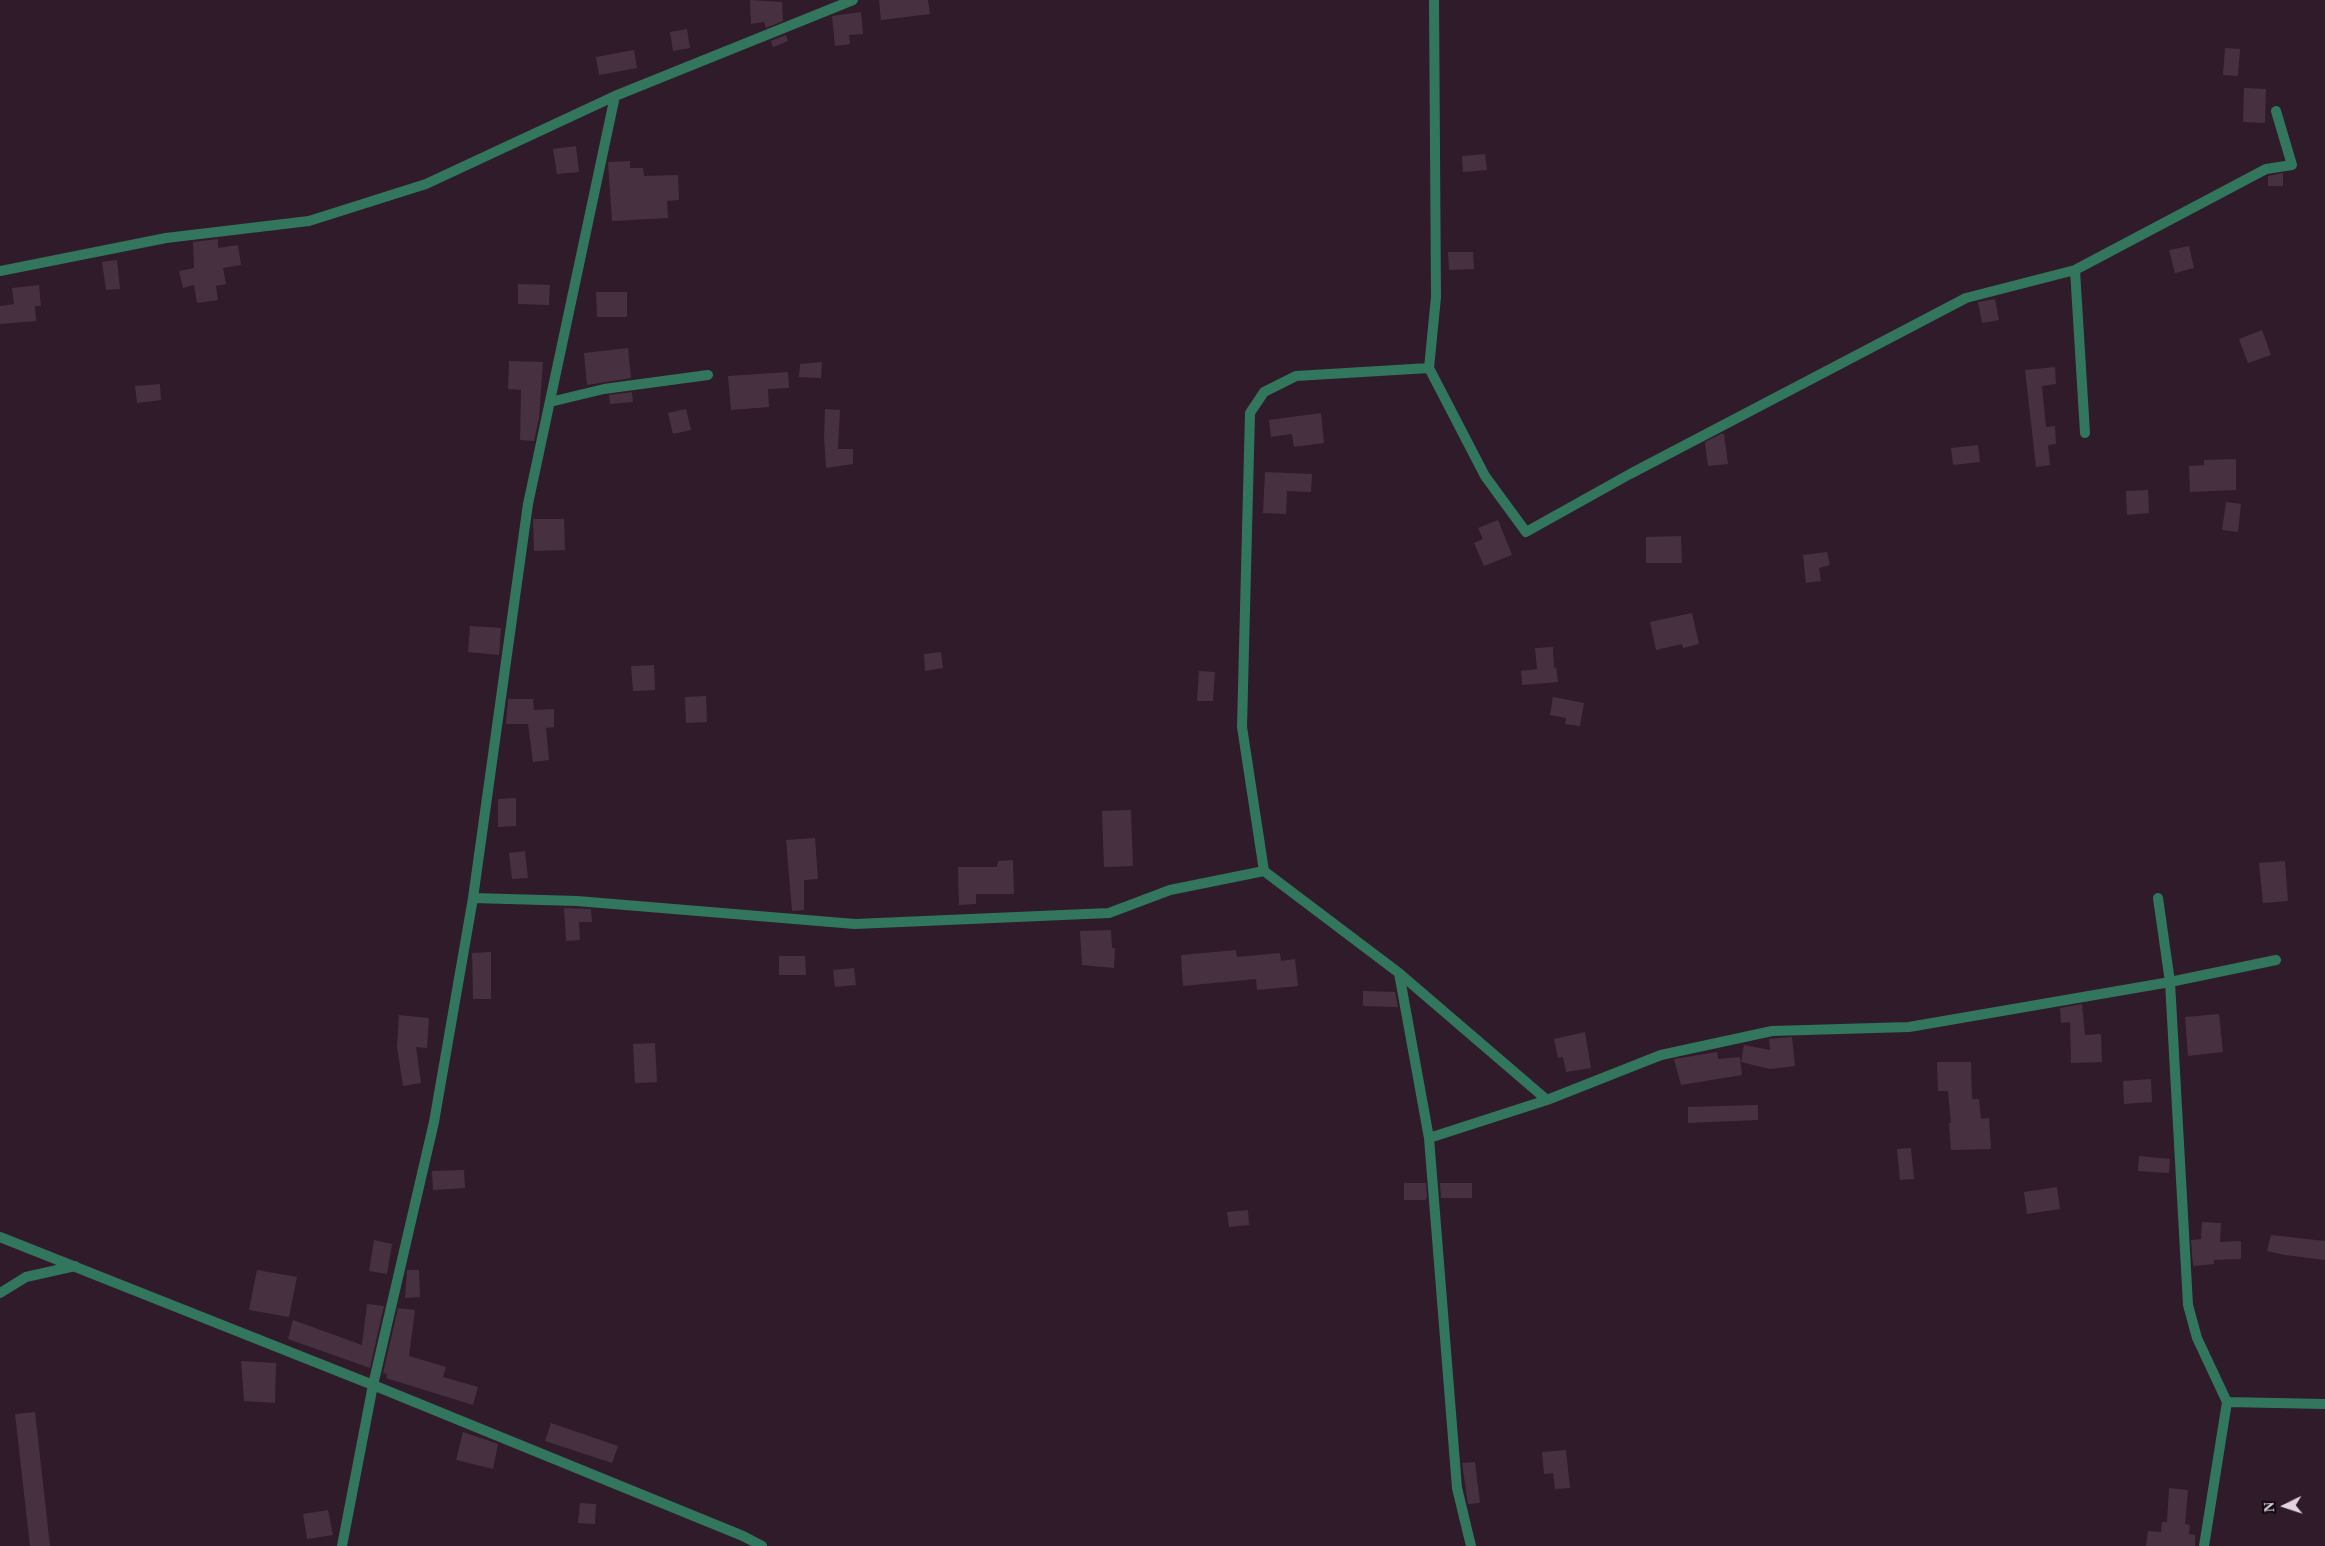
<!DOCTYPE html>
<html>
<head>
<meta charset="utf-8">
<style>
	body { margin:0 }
	#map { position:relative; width:2325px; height:1546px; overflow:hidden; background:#301b2b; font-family:Georgia,serif }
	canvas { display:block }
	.north { position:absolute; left:2260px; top:1481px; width:50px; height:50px; -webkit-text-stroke:4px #120910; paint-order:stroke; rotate:266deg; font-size:14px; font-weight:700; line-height:20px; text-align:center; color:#e2d3de }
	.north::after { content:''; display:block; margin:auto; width:18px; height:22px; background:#e2d3de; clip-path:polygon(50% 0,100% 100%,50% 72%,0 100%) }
</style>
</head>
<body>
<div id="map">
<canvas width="2325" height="1546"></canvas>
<div class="north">N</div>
</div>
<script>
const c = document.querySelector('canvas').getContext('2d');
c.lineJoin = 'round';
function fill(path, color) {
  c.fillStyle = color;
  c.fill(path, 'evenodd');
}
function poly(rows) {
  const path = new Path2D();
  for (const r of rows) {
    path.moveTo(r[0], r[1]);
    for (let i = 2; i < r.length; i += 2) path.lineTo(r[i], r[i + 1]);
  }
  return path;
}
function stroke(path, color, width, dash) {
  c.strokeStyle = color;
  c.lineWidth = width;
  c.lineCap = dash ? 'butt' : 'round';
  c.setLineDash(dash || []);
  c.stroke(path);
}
const building = poly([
	[750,0,782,2,783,21,766,28,764,22,751,24],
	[879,0,928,0,930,14,881,20],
	[861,12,863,34,849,35,850,44,835,46,832,16],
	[687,29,690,48,673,51,670,32],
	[786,35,788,41,773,47,771,41],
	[2225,48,2240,49,2238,76,2223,75],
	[634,50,637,68,599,75,596,57],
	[2244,88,2266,89,2265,123,2243,122],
	[576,146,579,172,557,174,553,149],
	[1485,154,1487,170,1463,172,1462,156],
	[630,161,630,168,643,168,644,176,678,175,679,200,667,201,668,218,612,221,608,162],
	[2283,173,2283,186,2268,186,2268,176],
	[218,239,218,248,238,245,241,265,223,268,226,284,216,286,218,300,197,303,194,285,183,288,179,271,194,268,193,242],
	[2189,246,2194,268,2175,273,2169,250],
	[1448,252,1473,252,1474,269,1449,270],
	[117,260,120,289,106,290,102,262],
	[518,284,550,285,549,305,518,304],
	[39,285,41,306,35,306,36,321,0,324,0,306,14,304,12,288],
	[596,292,627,292,627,317,597,317],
	[1995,299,1999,320,1982,323,1978,302],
	[2262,330,2271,355,2248,363,2239,339],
	[628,348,631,378,587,385,584,353],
	[509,361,543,362,539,418,534,441,520,440,521,390,508,389],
	[822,362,821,378,799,377,800,364],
	[2055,367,2056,384,2042,386,2046,427,2055,426,2056,444,2048,445,2050,465,2036,467,2025,370],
	[788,372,789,388,768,389,769,407,731,410,728,376],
	[160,384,161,400,137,403,135,386],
	[632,392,633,402,610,404,609,395],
	[686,409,691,430,673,434,668,413],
	[825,409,840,410,838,449,853,449,853,464,826,468,824,437],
	[1321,413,1324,443,1294,447,1292,434,1271,437,1269,420],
	[1721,434,1724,434,1728,464,1708,466,1705,442],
	[1978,445,1980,462,1953,465,1951,448],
	[2236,459,2236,490,2190,492,2189,466,2204,465,2204,460],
	[1265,472,1312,474,1311,492,1287,491,1286,514,1263,513],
	[2148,490,2149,513,2127,515,2126,491],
	[2226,502,2241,504,2238,532,2222,530],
	[533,519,564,519,565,550,534,551],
	[1498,520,1512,555,1484,566,1474,543,1483,539,1478,528],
	[1681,536,1682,563,1646,563,1646,537],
	[1827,552,1830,565,1819,568,1821,581,1806,583,1803,555],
	[1692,613,1699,644,1683,648,1682,644,1656,650,1650,622],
	[470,626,501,628,499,655,468,652],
	[1553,647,1554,668,1556,667,1558,682,1522,685,1521,671,1537,669,1535,648],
	[941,652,943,668,925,671,924,654],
	[654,665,655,690,633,691,631,666],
	[1199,671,1215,672,1213,701,1197,701],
	[706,696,707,722,686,723,685,697],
	[1553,697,1584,703,1580,726,1565,724,1566,718,1550,715],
	[508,699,533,699,534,710,554,709,554,727,546,728,549,760,533,762,528,724,506,724],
	[516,798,516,826,498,827,498,799],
	[1131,810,1133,866,1104,867,1102,811],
	[815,838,818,879,804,880,804,910,792,911,786,840],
	[525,851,528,878,512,879,509,853],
	[1013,860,1014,894,976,894,976,904,959,905,958,867,997,867,998,861],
	[2285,861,2288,901,2263,903,2259,863],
	[564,908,591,909,592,922,579,922,580,940,566,941],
	[1111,930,1112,948,1115,948,1114,968,1082,965,1080,931],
	[1236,950,1237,957,1280,953,1281,961,1295,959,1298,986,1257,990,1256,979,1183,986,1181,955],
	[491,952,491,999,473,999,472,953],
	[779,956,805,956,806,975,779,975],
	[854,968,856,985,835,987,833,970],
	[1363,991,1395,992,1398,1007,1363,1006],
	[2082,1004,2085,1035,2101,1034,2102,1062,2071,1063,2070,1022,2061,1023,2060,1008],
	[2219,1014,2223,1052,2188,1056,2185,1017],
	[399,1015,429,1018,427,1048,416,1047,421,1083,403,1086,397,1047],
	[1585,1032,1591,1068,1566,1072,1563,1057,1558,1058,1554,1039],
	[1792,1037,1795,1066,1770,1069,1741,1062,1744,1045,1770,1050,1769,1039],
	[655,1043,657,1082,635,1083,633,1044],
	[1717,1052,1718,1059,1740,1057,1742,1075,1681,1085,1674,1059],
	[1937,1062,1971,1062,1972,1099,1979,1099,1981,1119,1989,1118,1991,1149,1951,1150,1949,1123,1951,1123,1948,1091,1938,1091],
	[2151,1079,2152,1102,2124,1104,2123,1081],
	[1758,1105,1758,1120,1688,1123,1688,1107],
	[1911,1148,1914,1179,1900,1180,1897,1149],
	[2139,1156,2170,1159,2169,1173,2138,1171],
	[464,1170,465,1188,433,1190,432,1171],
	[1404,1183,1426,1183,1427,1198,1425,1200,1404,1200],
	[1440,1183,1472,1183,1472,1198,1441,1198],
	[2057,1187,2060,1209,2027,1214,2024,1192],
	[1248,1210,1249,1225,1229,1227,1227,1212],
	[2202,1222,2221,1223,2220,1242,2241,1241,2241,1259,2214,1260,2214,1264,2193,1266,2191,1240,2201,1239],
	[2271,1235,2325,1241,2325,1260,2285,1255,2267,1251],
	[374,1240,392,1244,387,1274,369,1271],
	[257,1270,297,1277,289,1317,249,1310],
	[407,1270,419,1270,420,1297,405,1298],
	[367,1304,384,1306,370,1368,288,1339,293,1320,362,1345],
	[398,1308,415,1310,409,1356,446,1367,443,1377,478,1387,473,1405,386,1378,387,1374,383,1373],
	[241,1361,276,1363,275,1403,244,1401],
	[35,1412,50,1546,30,1546,15,1414],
	[551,1423,618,1446,612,1463,545,1441],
	[463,1432,498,1444,493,1469,456,1460],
	[1566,1450,1570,1488,1555,1489,1553,1473,1544,1474,1542,1452],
	[1475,1462,1480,1503,1468,1504,1462,1463],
	[2169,1488,2188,1490,2185,1524,2190,1525,2189,1534,2195,1535,2195,1546,2146,1546,2148,1531,2161,1532,2162,1522,2167,1522],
	[580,1503,596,1504,595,1524,578,1523],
	[328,1510,333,1535,307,1539,303,1514]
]);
const lane = poly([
	[0,1293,26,1277,75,1266]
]);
const street = poly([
	[1434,0,1436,297,1429,368,1296,376,1264,392,1250,413,1242,727,1264,871,1399,973,1429,1138,1457,1488,1471,1546],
	[2075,270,2085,433],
	[0,271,166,238,309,221,426,184,615,96,853,0],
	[1429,368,1485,476,1526,532,1630,474,1966,298,2075,270,2266,169,2292,165,2276,111],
	[550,402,604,389,708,375],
	[473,898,577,901,855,924,1109,913,1170,890,1264,871],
	[2158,898,2170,982,2188,1305,2197,1338,2227,1402,2204,1546],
	[1399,973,1547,1100],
	[1429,1138,1547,1100,1661,1055,1772,1031,1909,1027,2170,982,2276,960],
	[0,1237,373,1385,743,1536,762,1546],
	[2227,1402,2325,1404],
	[342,1546,373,1385,434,1122,473,898,528,504,615,96]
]);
fill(building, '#473141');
stroke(lane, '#31765d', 10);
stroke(street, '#31765d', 10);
</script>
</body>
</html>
